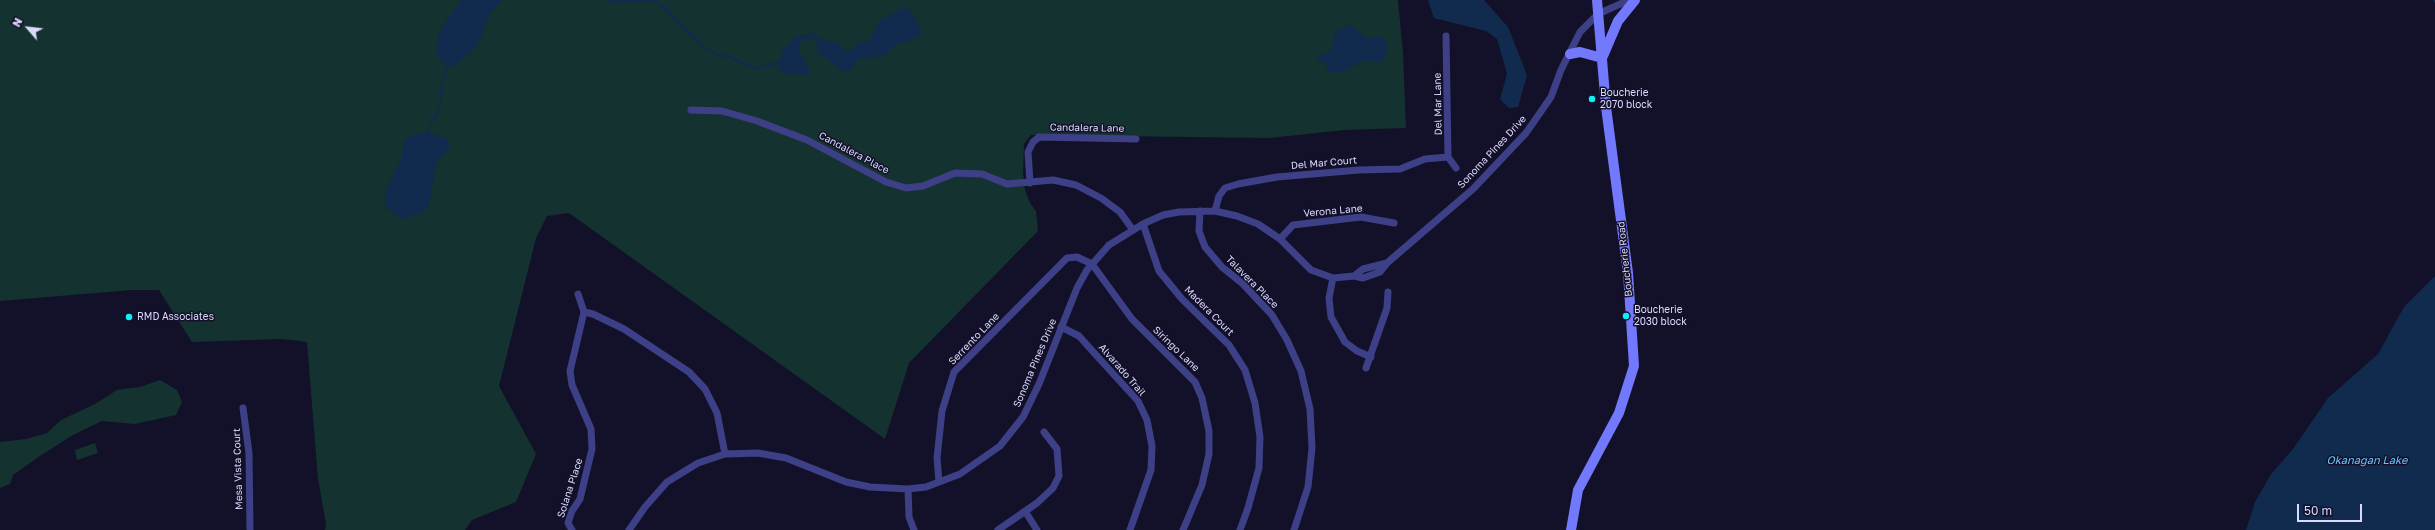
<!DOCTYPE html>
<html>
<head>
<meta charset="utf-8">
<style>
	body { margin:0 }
	#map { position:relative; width:2435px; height:530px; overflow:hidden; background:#131129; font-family:"Golos Text",sans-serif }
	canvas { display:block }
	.north { position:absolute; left:8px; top:8px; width:40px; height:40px; -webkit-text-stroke:3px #131129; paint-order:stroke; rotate:298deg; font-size:11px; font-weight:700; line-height:16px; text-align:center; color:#dbd9fe }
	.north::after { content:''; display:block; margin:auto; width:14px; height:18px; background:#dbd9fe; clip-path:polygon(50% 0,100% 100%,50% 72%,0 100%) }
	.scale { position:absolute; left:2297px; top:504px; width:65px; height:18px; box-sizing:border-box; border:2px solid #dbd9fe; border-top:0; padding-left:5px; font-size:12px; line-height:14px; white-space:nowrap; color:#dbd9fe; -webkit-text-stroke:3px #131129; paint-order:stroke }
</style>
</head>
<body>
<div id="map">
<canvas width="2435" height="530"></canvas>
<div class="north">N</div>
<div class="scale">50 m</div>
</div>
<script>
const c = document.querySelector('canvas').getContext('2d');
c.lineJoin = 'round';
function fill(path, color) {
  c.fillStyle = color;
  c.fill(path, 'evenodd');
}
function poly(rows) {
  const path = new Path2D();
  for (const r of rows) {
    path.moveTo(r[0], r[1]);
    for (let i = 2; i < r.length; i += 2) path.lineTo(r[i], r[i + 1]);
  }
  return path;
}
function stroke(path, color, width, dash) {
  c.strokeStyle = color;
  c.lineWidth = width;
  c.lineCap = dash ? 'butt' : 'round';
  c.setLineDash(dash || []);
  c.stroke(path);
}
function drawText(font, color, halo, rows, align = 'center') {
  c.font = font + ' "Golos Text",sans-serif';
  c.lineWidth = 3;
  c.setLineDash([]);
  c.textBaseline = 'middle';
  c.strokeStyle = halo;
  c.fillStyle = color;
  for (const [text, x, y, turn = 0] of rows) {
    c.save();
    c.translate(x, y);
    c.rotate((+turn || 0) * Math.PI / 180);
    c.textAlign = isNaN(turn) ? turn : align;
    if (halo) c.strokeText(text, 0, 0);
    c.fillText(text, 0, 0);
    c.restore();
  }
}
const green = poly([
	[0,0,1398,0,1403,53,1406,128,1344,130,1270,138,1031,135,1024,144,1023,173,1025,190,1030,203,1036,211,1038,231,909,363,885,439,569,213,547,216,536,238,499,386,536,454,516,502,472,520,465,530,325,530,326,524,318,479,307,342,282,339,192,342,159,290,131,290,0,301],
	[160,380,177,390,182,402,176,415,135,424,102,421,71,436,37,458,13,475,10,484,0,488,0,442,26,439,47,433,61,420,95,404,117,390,140,387],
	[95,443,98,453,77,460,75,450]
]);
const water = poly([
	[461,0,502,0,490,14,477,46,457,64,449,67,438,58,436,51,438,36,441,29],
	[1428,0,1484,0,1508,27,1527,75,1518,107,1509,108,1500,99,1507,74,1497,39,1486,31,1434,18],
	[904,8,909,9,915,18,922,34,904,43,896,43,887,54,872,58,857,59,853,68,848,72,839,69,826,57,820,55,817,49,817,41,806,38,800,43,799,51,810,70,810,74,806,77,800,73,790,75,780,72,779,63,782,52,795,37,812,33,822,39,837,43,848,52,857,44,869,41,880,20],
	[1346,25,1354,27,1366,38,1379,36,1386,40,1387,51,1382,62,1361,62,1338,74,1328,71,1325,63,1317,60,1317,58,1331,50,1335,32],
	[429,133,445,138,449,142,450,147,437,161,428,209,415,216,400,219,385,206,385,193,402,157,403,143,406,139,416,134],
	[2435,276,2435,530,2246,530,2255,502,2271,474,2293,449,2328,398,2378,354,2404,307]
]);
const stream = poly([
	[608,0,619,2,640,0],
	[642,0,652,1,664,7,702,45],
	[2434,0,2435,1],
	[707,49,716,54,730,57,752,67,760,68,779,62],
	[443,79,448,66],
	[440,106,442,84],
	[430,125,438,111],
	[427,133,428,130]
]);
const minor = poly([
	[1446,36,1448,157,1456,168],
	[691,110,722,111,757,121,807,140,886,182,906,188,923,186,955,173,982,174,1007,184,1053,180,1076,185,1101,198,1120,212,1133,230],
	[1030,183,1028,152,1033,142,1039,137,1136,139],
	[1200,211,1199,231,1205,247,1222,267,1243,284,1272,315,1287,340,1301,371,1310,409,1312,448,1308,487,1294,530],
	[1215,211,1219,196,1225,188,1238,184,1277,177,1359,170,1400,169,1425,159,1448,157],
	[1143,224,1159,271,1182,299,1229,345,1245,370,1255,403,1260,437,1259,468,1248,508,1240,530],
	[1280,239,1293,225,1361,217,1394,223],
	[1354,276,1363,269,1387,263],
	[1333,278,1329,298,1331,317,1345,342,1357,351,1371,357],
	[578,294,584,312],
	[1061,327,1079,336,1096,355,1138,401,1147,420,1152,446,1151,470,1130,530],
	[1366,368,1387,308,1388,292],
	[243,408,249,453,250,530],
	[939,482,937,458,942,411,954,372,1067,258,1077,257,1092,264,1132,319,1195,382,1202,398,1209,431,1209,454,1202,485,1183,530],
	[908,489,909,517,914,530],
	[1025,511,1037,530],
	[572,530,568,523,572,511,580,499,592,449,591,429,572,385,570,371,584,312,593,314,624,329,689,372,705,389,717,413,725,454],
	[629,530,645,507,667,482,698,463,725,454,758,453,786,458,846,482,870,487,908,489,926,487,960,474,1000,446,1023,417,1039,384,1077,288,1087,270,1109,245,1143,224,1163,215,1179,212,1215,211,1237,216,1258,224,1280,239,1311,270,1333,278,1354,276,1363,278,1380,272,1387,263,1473,189,1526,133,1551,97,1561,70,1580,32,1598,14,1629,0],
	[998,530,1037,503,1053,488,1059,476,1057,449,1044,432]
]);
const secondary = poly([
	[1570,54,1580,52,1602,58],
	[1603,56,1618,21,1635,0],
	[1571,530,1578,490,1619,413,1634,366,1628,273,1606,107,1597,0]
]);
const markers = [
	[1592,99,4,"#0af2f9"],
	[1626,316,4,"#0af2f9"],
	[129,317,4,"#0af2f9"]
];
const poiNames = [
	["Boucherie",1600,93],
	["2070 block",1600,105],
	["Boucherie",1634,310],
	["2030 block",1634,322],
	["RMD Associates",137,317]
];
const streetNames = [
	["Del Mar Lane",1438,104,-91],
	["Candalera Lane",1087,128,1],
	["Sonoma Pines Drive",1492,152,-47],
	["Candalera Place",854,153,28],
	["Del Mar Court",1324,163,-5],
	["Verona Lane",1333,211,-5],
	["Boucherie Road",1625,259,-96],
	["Talavera Place",1252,282,45],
	["Madera Court",1209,311,45],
	["Serrento Lane",974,339,-46],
	["Siringo Lane",1176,349,44],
	["Sonoma Pines Drive",1035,363,-67],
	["Alvarado Trail",1122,370,49],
	["Mesa Vista Court",238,469,-92],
	["Solana Place",570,488,-72]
];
const waterNames = [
	["Okanagan Lake",2367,461]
];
fill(green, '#14322f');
fill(water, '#102b4d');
stroke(stream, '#102b4d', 2.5);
stroke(minor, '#3d4086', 7);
stroke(secondary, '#7379fc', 10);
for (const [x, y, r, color] of markers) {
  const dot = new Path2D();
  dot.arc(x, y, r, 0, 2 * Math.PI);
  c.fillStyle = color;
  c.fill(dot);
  stroke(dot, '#131129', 1.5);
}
drawText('10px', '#dbd9fe', '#131129', poiNames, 'left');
drawText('10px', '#dbd9fe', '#131129', streetNames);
drawText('italic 11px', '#6ac2fb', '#131129', waterNames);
</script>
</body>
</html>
